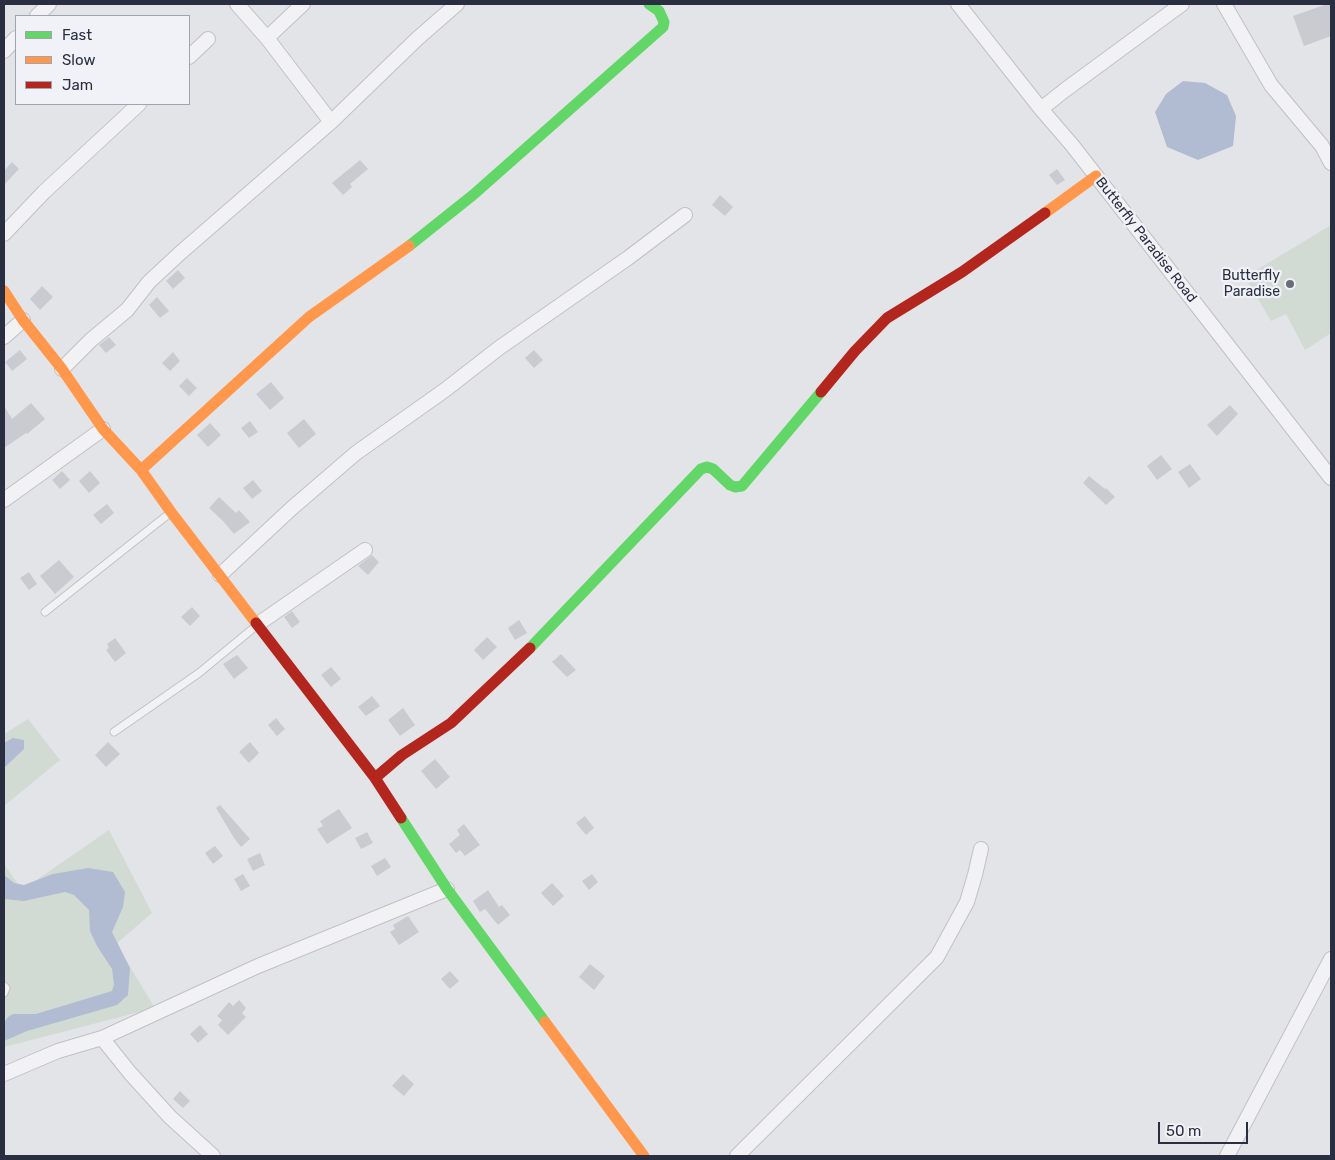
<!DOCTYPE html>
<html>
<head>
<meta charset="utf-8">
<style>
	body { margin:0 }
	#map { position:relative; width:1335px; height:1160px; overflow:hidden; background:#e3e4e8; font-family:Rubik,sans-serif }
	canvas { display:block }
	.frame { position:absolute; inset:0; border:5px solid #292e41; pointer-events:none }
	.legend { position:absolute; left:15px; top:15px; width:175px; height:90px; box-sizing:border-box; background:#f1f2f7; border:1px solid #a1a4ae; margin:0; padding:6px 9px; list-style:none; font-size:15px; color:#292e41 }
	.legend li { display:flex; align-items:center; gap:10px; height:25px }
	.legend b { width:25px; border:1px solid #a1a4ae }
	.scale { position:absolute; left:1158px; top:1122px; width:90px; height:22px; box-sizing:border-box; border:2px solid #292e41; border-top:0; padding-left:6px; font-size:15px; line-height:18px; white-space:nowrap; color:#292e41; -webkit-text-stroke:4px #f1f2f7; paint-order:stroke }
</style>
</head>
<body>
<div id="map">
<canvas width="1335" height="1160"></canvas>
<div class="frame"></div>
<ul class="legend">
<li><b style="height:6px;background:#63d668"></b>Fast</li>
<li><b style="height:6px;background:#ff974d"></b>Slow</li>
<li><b style="height:6px;background:#b3261e"></b>Jam</li>
</ul>
<div class="scale">50 m</div>
</div>
<script>
const c = document.querySelector('canvas').getContext('2d');
c.lineJoin = 'round';
function fill(path, color) {
  c.fillStyle = color;
  c.fill(path, 'evenodd');
}
function poly(rows) {
  const path = new Path2D();
  for (const r of rows) {
    path.moveTo(r[0], r[1]);
    for (let i = 2; i < r.length; i += 2) path.lineTo(r[i], r[i + 1]);
  }
  return path;
}
function stroke(path, color, width, dash) {
  c.strokeStyle = color;
  c.lineWidth = width;
  c.lineCap = dash ? 'butt' : 'round';
  c.setLineDash(dash || []);
  c.stroke(path);
}
function drawText(font, color, halo, rows, align = 'center') {
  c.font = font + ' Rubik,sans-serif';
  c.lineWidth = 4.5;
  c.setLineDash([]);
  c.textBaseline = 'middle';
  c.strokeStyle = halo;
  c.fillStyle = color;
  for (const [text, x, y, turn = 0] of rows) {
    c.save();
    c.translate(x, y);
    c.rotate((+turn || 0) * Math.PI / 180);
    c.textAlign = isNaN(turn) ? turn : align;
    if (halo) c.strokeText(text, 0, 0);
    c.fillText(text, 0, 0);
    c.restore();
  }
}
const green = poly([
	[1331,225,1331,333,1305,350,1286,314,1271,321,1245,277],
	[28,719,60,760,4,806,4,734],
	[109,830,152,913,116,944,155,1008,4,1047,4,864,22,890]
]);
const water = poly([
	[1183,81,1205,83,1227,95,1236,116,1233,146,1198,160,1167,147,1155,112,1166,94],
	[13,738,24,740,24,749,4,768,4,743],
	[88,868,113,872,125,892,123,907,112,932,130,968,128,995,117,1005,27,1031,4,1041,4,1023,8,1017,13,1014,36,1014,112,991,114,984,112,969,97,946,90,931,89,910,74,895,65,892,24,901,4,899,4,875,14,883,24,885,53,874]
]);
const building = poly([
	[1327,4,1331,4,1331,36,1304,46,1293,16],
	[360,160,368,169,350,184,352,187,343,195,332,183],
	[12,162,19,169,4,185,4,171],
	[1057,169,1065,180,1057,185,1049,175],
	[720,195,733,207,725,216,712,205],
	[178,270,185,278,173,289,166,281],
	[42,286,53,297,40,310,30,299],
	[157,297,169,311,160,318,149,305],
	[109,337,116,345,106,353,99,345],
	[20,350,27,359,12,371,5,362],
	[534,350,543,360,534,368,525,358],
	[173,352,180,361,170,371,162,363],
	[187,378,197,388,189,396,179,386],
	[271,382,284,398,270,410,256,394],
	[31,403,45,419,27,434,26,433,4,448,4,406,12,419],
	[1230,405,1238,414,1217,436,1207,425],
	[304,419,316,434,299,448,287,433],
	[250,421,258,432,249,438,241,428],
	[210,423,221,435,208,447,197,435],
	[1161,455,1172,469,1157,480,1147,466],
	[1190,464,1201,479,1189,488,1178,472],
	[62,471,70,480,60,489,52,480],
	[90,471,100,483,89,493,79,481],
	[1089,476,1105,489,1106,488,1115,497,1106,505,1083,483],
	[253,480,262,491,252,499,243,488],
	[219,497,236,513,239,510,250,522,234,534,223,521,209,508],
	[107,504,114,513,101,524,93,515],
	[372,555,379,562,368,575,358,566],
	[59,560,74,577,55,594,40,576],
	[29,572,37,584,29,590,20,578],
	[192,607,200,616,190,626,181,617],
	[292,611,300,622,292,628,284,617],
	[519,620,527,633,515,640,508,628],
	[487,637,497,647,483,660,474,650],
	[115,638,126,653,115,662,106,650,109,648,107,644],
	[561,654,576,670,567,677,552,662],
	[237,655,248,668,234,679,223,664],
	[331,667,341,679,331,687,321,675],
	[372,696,380,706,366,716,358,707],
	[403,708,415,725,400,736,388,720],
	[276,718,285,729,277,736,268,725],
	[108,742,120,754,106,767,95,755],
	[250,742,259,753,249,763,239,752],
	[435,759,450,777,436,789,421,771],
	[220,805,250,839,241,847,234,838,216,808],
	[339,809,352,828,327,844,317,829,323,826,320,821],
	[585,816,594,828,586,835,576,823],
	[464,824,480,845,465,856,460,850,456,853,449,844,460,835,457,830],
	[367,832,373,843,361,849,355,838],
	[215,846,223,856,213,864,205,853],
	[260,853,265,865,253,871,247,859],
	[385,858,391,867,377,876,371,866],
	[243,874,250,886,241,891,234,879],
	[592,874,598,882,589,890,582,881],
	[552,883,564,896,553,906,541,893],
	[488,890,499,907,502,905,510,915,498,925,485,909,480,912,473,901],
	[408,916,419,932,399,945,390,932,395,929,393,925],
	[590,964,605,976,594,990,579,977],
	[450,971,459,981,450,989,441,979],
	[239,1000,246,1008,242,1013,246,1017,228,1035,218,1025,222,1020,217,1016,229,1002,233,1006],
	[200,1025,208,1034,198,1043,190,1034],
	[403,1074,414,1084,404,1096,392,1086],
	[180,1091,190,1101,183,1108,173,1099]
]);
const lane = poly([
	[45,612,170,513],
	[114,732,199,673,256,626],
	[4,986,6,988,4,993]
]);
const street = poly([
	[237,4,267,38,331,122],
	[958,4,1041,109,1072,145,1331,478],
	[1224,4,1271,85,1322,146,1331,163],
	[37,16,49,4],
	[267,38,303,4],
	[4,51,16,38],
	[189,57,208,39],
	[1041,109,1065,90,1182,4],
	[4,234,44,192,139,104],
	[4,337,23,320],
	[62,369,91,340,127,310,149,282,179,254,331,122,418,38,457,4],
	[4,500,103,429],
	[220,575,292,508,356,453,445,390,499,348,628,258,685,215],
	[258,624,365,550],
	[102,1038,130,1073,170,1117,213,1156],
	[4,1074,58,1051,102,1038,258,966,447,889],
	[737,1156,937,957,967,902,975,875,981,849],
	[1227,1156,1331,959]
]);
const fast = poly([
	[409,246,473,195,663,27,664,22,659,11,649,4],
	[530,648,701,469,707,467,713,469,730,485,735,487,742,486,821,392],
	[401,818,447,889,545,1022]
]);
const slow = poly([
	[1045,213,1096,176],
	[4,291,23,320,62,369,103,429,141,470,171,512,256,623],
	[141,470,309,317,409,246],
	[545,1022,644,1156]
]);
const jam = poly([
	[821,392,855,351,887,318,962,272,1045,213],
	[256,623,375,778,401,818],
	[375,778,402,755,451,723,530,648]
]);
const markers = [
	[1290,284,5,"#6a6e7b"]
];
const streetNames = [
	["Butterfly Paradise Road",1146,240,52]
];
const poiNames = [
	["Butterfly",1280,276],
	["Paradise",1280,292]
];
fill(green, '#d1dbd3');
fill(water, '#b1bbd2');
fill(building, '#cacbd0');
stroke(lane, '#c0c1c5', 9);
stroke(street, '#c0c1c5', 16);
stroke(lane, '#f2f2f5', 7);
stroke(street, '#f2f2f5', 14);
stroke(fast, '#63d668', 11);
stroke(slow, '#ff974d', 11);
stroke(jam, '#b3261e', 11);
for (const [x, y, r, color] of markers) {
  const dot = new Path2D();
  dot.arc(x, y, r, 0, 2 * Math.PI);
  c.fillStyle = color;
  c.fill(dot);
  stroke(dot, '#f1f2f7', 2);
}
drawText('14px', '#292e41', '#f1f2f7', streetNames);
drawText('14px', '#292e41', '#f1f2f7', poiNames, 'right');
</script>
</body>
</html>
